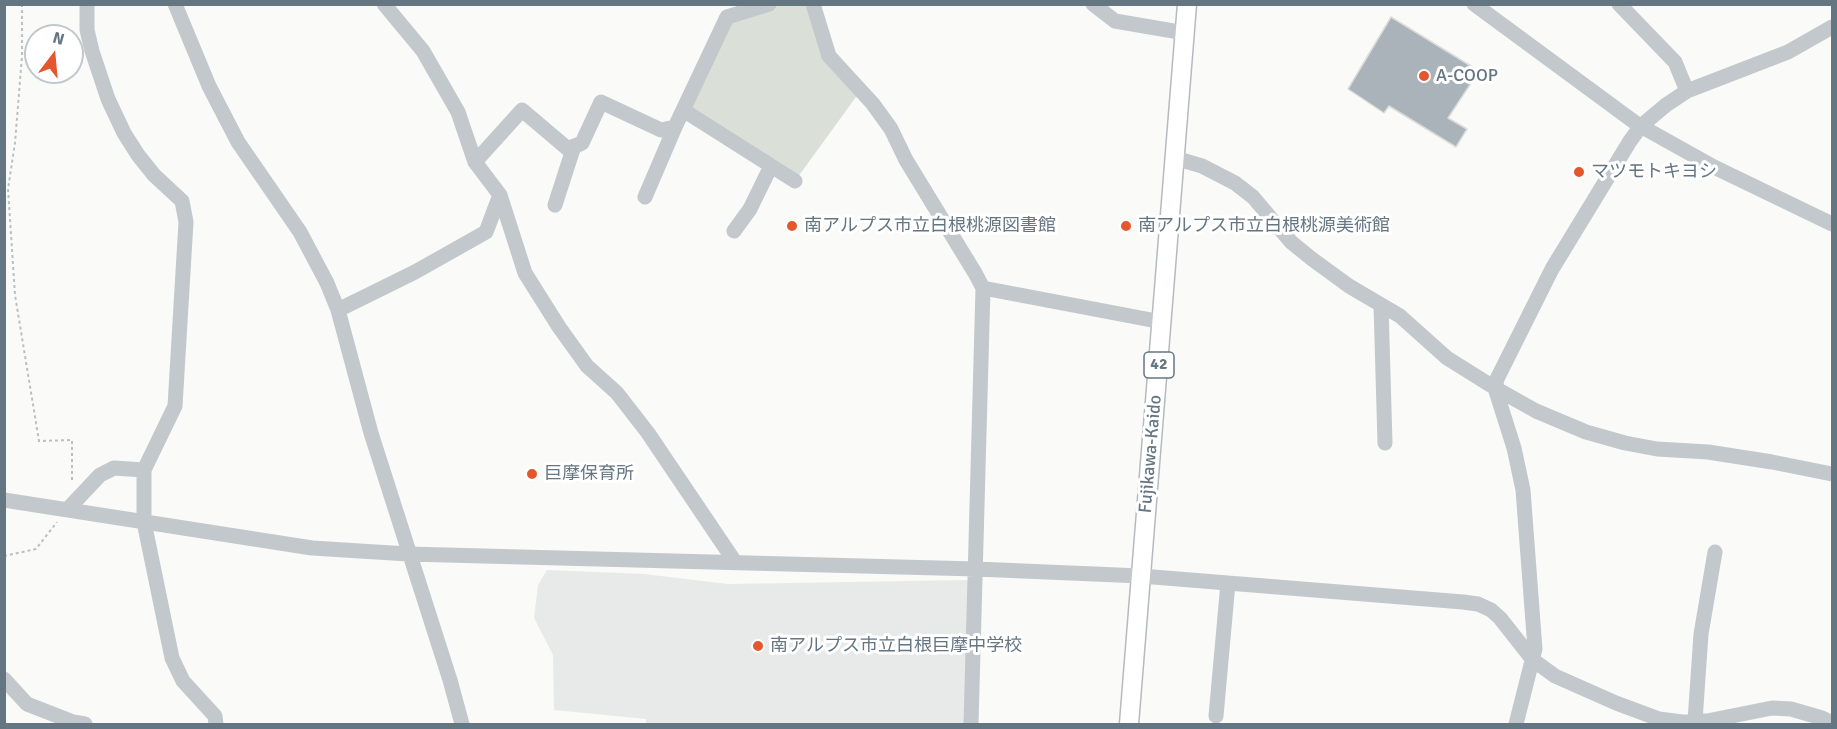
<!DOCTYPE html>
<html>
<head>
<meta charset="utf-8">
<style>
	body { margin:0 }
	#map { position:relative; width:1837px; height:729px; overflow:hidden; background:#fafaf8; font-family:Signika,sans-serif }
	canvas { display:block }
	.frame { position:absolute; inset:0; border:6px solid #657683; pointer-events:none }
	.north { position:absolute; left:24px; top:24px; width:60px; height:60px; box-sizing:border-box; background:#fff; border:2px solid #c1c8cd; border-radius:50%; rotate:16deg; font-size:16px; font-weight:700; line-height:24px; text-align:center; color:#657683 }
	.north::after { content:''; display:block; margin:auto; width:21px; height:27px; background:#e4572e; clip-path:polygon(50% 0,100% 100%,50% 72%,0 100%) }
</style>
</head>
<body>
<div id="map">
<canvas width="1837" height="729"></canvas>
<div class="frame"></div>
<div class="north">N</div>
</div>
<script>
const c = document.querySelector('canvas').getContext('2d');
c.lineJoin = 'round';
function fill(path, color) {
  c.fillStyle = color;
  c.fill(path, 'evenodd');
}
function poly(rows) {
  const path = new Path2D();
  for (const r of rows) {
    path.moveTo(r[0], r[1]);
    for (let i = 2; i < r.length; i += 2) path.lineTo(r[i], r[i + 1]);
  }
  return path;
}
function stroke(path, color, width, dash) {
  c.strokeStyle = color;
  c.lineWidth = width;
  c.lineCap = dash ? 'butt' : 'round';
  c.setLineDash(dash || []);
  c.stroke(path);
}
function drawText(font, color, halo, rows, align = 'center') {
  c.font = font + ' Signika,"Noto Sans JP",sans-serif';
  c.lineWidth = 6;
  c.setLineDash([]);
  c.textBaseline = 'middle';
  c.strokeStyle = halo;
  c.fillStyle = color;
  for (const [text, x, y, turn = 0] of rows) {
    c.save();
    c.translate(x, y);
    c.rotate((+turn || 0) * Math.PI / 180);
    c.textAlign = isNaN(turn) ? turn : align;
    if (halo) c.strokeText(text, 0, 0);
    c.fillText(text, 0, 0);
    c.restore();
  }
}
const built = poly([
	[547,570,644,574,728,584,969,580,964,724,646,724,646,719,554,710,553,655,534,618,538,585]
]);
const green = poly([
	[769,5,813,5,829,56,861,90,795,181,683,110,727,17]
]);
const building = poly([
	[1391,17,1479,71,1448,118,1467,129,1456,147,1389,106,1384,113,1348,89,1391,17]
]);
const path = poly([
	[22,4,22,56,15,143,8,189,15,295,39,441,72,440,72,483],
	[4,556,36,549,57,522]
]);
const minor = poly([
	[87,4,87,30,92,51,108,99,124,133,138,155,154,175,182,201,186,222,175,406,144,470,144,522,172,658,183,681,215,716,216,724],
	[175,4,209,86,238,142,300,232,327,283,338,310,371,433,450,680,462,724],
	[384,4,423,51,458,112,475,162,500,195,525,273,559,327,587,366,617,393,648,433,735,562],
	[813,4,829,56,873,104,891,129,906,160,975,273,983,288,971,724],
	[1093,4,1115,21,1185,33],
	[1474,4,1637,124,1714,167,1832,224],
	[1619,4,1675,62,1687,91],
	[683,110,795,181],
	[1175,158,1202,166,1235,183,1253,197,1291,242,1312,259,1349,286,1400,316,1447,358,1495,388,1536,411,1586,432,1625,443,1657,449,1708,452,1772,462,1832,474],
	[475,162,522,110,568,149,582,143,601,102,661,130,675,127,727,17,769,4],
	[645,197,675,127],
	[555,205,574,146],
	[734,231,750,209,771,166],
	[983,288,1162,322],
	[1381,305,1385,443],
	[338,310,415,272,486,232,500,195],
	[4,500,312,548,408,554,976,569,1141,576,1463,602,1478,604,1491,610,1500,618,1533,660,1555,676,1616,703,1659,719,1682,722,1707,721,1772,708,1791,709,1822,718,1832,723],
	[67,510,100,475,114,468,144,470],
	[4,679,27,704,73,722,85,724],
	[1216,716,1228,583],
	[1695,721,1701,634,1715,552],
	[1516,724,1535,649,1523,490,1514,448,1495,388,1497,379,1552,269,1630,141,1641,126,1666,105,1687,91,1788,52,1832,27]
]);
const major = poly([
	[1129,724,1187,4]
]);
const markers = [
	[1424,76,6,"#e4572e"],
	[1579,172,6,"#e4572e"],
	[792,226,6,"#e4572e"],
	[1126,226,6,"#e4572e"],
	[532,474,6,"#e4572e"],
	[758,646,6,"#e4572e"]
];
const shields = [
	[1159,365,30]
];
const shieldNames = [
	["42",1159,365]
];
const poiNames = [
	["A-COOP",1436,76],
	["マツモトキヨシ",1591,172],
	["南アルプス市立白根桃源図書館",804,226],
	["南アルプス市立白根桃源美術館",1138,226],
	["巨摩保育所",544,474],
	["南アルプス市立白根巨摩中学校",770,646]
];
const streetNames = [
	["Fujikawa-Kaido",1151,454,-85]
];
fill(built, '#e8e9e9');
fill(green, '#dadfd7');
fill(building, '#aab3b9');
stroke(building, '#dcdcda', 1.5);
stroke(major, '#b5babe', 21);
stroke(path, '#bbbfc2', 2, [3, 3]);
stroke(minor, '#c3c8cc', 15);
stroke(major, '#fff', 18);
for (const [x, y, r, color] of markers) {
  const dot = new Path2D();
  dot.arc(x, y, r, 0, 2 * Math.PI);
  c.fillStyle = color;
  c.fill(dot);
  stroke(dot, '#fff', 2);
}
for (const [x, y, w] of shields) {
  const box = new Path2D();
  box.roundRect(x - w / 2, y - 13, w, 26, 4.5);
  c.fillStyle = '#fff';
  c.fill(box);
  stroke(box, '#657683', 1.5);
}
drawText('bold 16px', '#657683', null, shieldNames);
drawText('18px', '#657683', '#fff', poiNames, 'left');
drawText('18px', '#657683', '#fff', streetNames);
</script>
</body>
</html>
